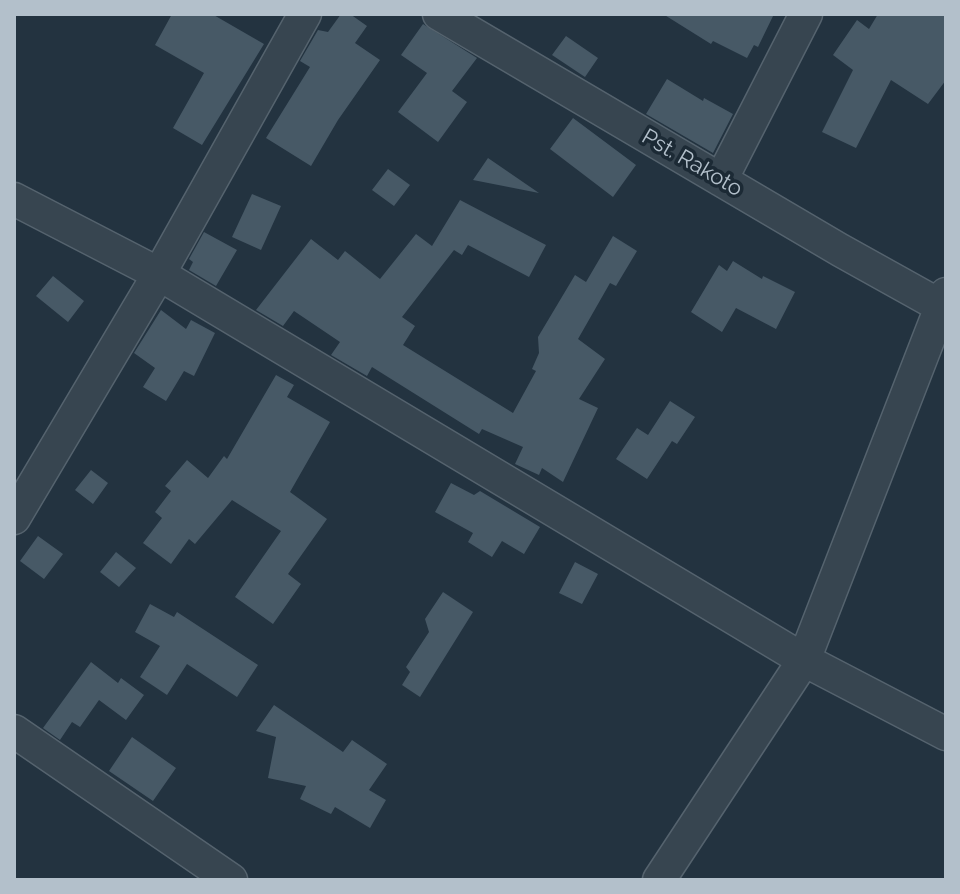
<!DOCTYPE html>
<html>
<head>
<meta charset="utf-8">
<style>
	body { margin:0 }
	#map { position:relative; width:960px; height:894px; overflow:hidden; background:#233340; font-family:Raleway,sans-serif }
	canvas { display:block }
	.frame { position:absolute; inset:0; border:16px solid #b3c0cb; pointer-events:none }
</style>
</head>
<body>
<div id="map">
<canvas width="960" height="894"></canvas>
<div class="frame"></div>
</div>
<script>
const c = document.querySelector('canvas').getContext('2d');
c.lineJoin = 'round';
function fill(path, color) {
  c.fillStyle = color;
  c.fill(path, 'evenodd');
}
function poly(rows) {
  const path = new Path2D();
  for (const r of rows) {
    path.moveTo(r[0], r[1]);
    for (let i = 2; i < r.length; i += 2) path.lineTo(r[i], r[i + 1]);
  }
  return path;
}
function stroke(path, color, width, dash) {
  c.strokeStyle = color;
  c.lineWidth = width;
  c.lineCap = dash ? 'butt' : 'round';
  c.setLineDash(dash || []);
  c.stroke(path);
}
function drawText(font, color, halo, rows, align = 'center') {
  c.font = font + ' Raleway,sans-serif';
  c.lineWidth = 7;
  c.setLineDash([]);
  c.textBaseline = 'middle';
  c.strokeStyle = halo;
  c.fillStyle = color;
  for (const [text, x, y, turn = 0] of rows) {
    c.save();
    c.translate(x, y);
    c.rotate((+turn || 0) * Math.PI / 180);
    c.textAlign = isNaN(turn) ? turn : align;
    if (halo) c.strokeText(text, 0, 0);
    c.fillText(text, 0, 0);
    c.restore();
  }
}
const building = poly([
	[172,14,212,14,264,44,202,145,173,128,204,73,155,45],
	[341,14,350,14,367,26,355,43,380,60,338,120,311,166,266,138,310,67,300,61,318,30,328,32],
	[663,14,774,14,758,47,754,45,747,58,713,41,711,44],
	[878,14,946,14,946,80,928,104,891,80,856,148,822,132,853,70,833,55,857,20,869,29],
	[423,24,477,58,452,91,467,102,438,142,398,112,427,73,401,55],
	[566,36,598,58,585,77,552,55],
	[667,79,703,101,704,98,733,114,713,153,646,114],
	[573,118,636,165,613,197,550,149],
	[488,158,539,193,473,180],
	[388,169,410,185,394,206,372,190],
	[252,194,281,206,261,250,232,237],
	[460,200,546,245,529,277,468,245,462,255,454,250,402,317,415,326,403,345,513,413,536,371,532,369,539,353,538,337,575,275,586,282,613,236,637,251,616,286,610,283,578,339,605,359,579,399,598,408,563,482,542,468,539,475,515,464,523,447,482,429,479,434,372,367,367,376,331,355,340,342,294,311,283,326,256,310,311,239,338,260,345,251,380,279,416,234,432,246],
	[204,232,237,250,216,286,189,270,193,262,189,259],
	[733,261,762,279,763,276,795,292,776,329,736,308,722,332,691,312,719,265,727,271],
	[53,276,84,301,68,322,36,296],
	[161,310,186,329,191,320,215,333,194,376,184,371,166,401,143,387,155,368,134,353],
	[276,375,294,385,287,397,330,422,290,492,327,519,288,574,301,584,273,624,235,597,281,531,232,500,195,544,189,539,171,564,143,543,162,518,155,512,171,491,165,486,187,460,208,478,224,456,227,459],
	[670,401,695,417,677,444,672,441,647,479,616,459,637,428,648,435],
	[91,470,108,483,93,504,75,490],
	[451,483,474,495,480,491,540,527,524,554,502,541,492,557,468,542,473,533,435,512],
	[38,536,63,554,44,579,20,561],
	[116,552,136,568,119,587,100,572],
	[575,562,598,574,582,604,559,593],
	[443,592,473,612,420,697,402,685,410,672,406,667,429,632,425,619],
	[150,604,174,617,177,612,258,665,237,697,187,664,167,695,140,677,160,646,135,632],
	[91,662,118,683,121,678,144,695,126,720,99,700,80,727,72,722,60,740,43,728],
	[274,705,343,752,352,740,387,764,369,790,386,800,370,828,335,807,331,814,300,799,306,786,268,778,276,737,256,731],
	[132,737,176,768,153,801,109,771]
]);
const street = poly([
	[439,14,840,250,946,309],
	[721,180,806,14],
	[14,199,159,274,804,660,946,734],
	[14,518,159,274,305,14],
	[14,731,231,880],
	[659,880,804,660,946,294]
]);
const streetNames = [
	["Pst. Rakoto",692,163,30]
];
fill(building, '#475966');
stroke(street, '#55636e', 35);
stroke(street, '#374550', 32);
drawText('22px', '#b3c0cb', '#1c2a35', streetNames);
</script>
</body>
</html>
